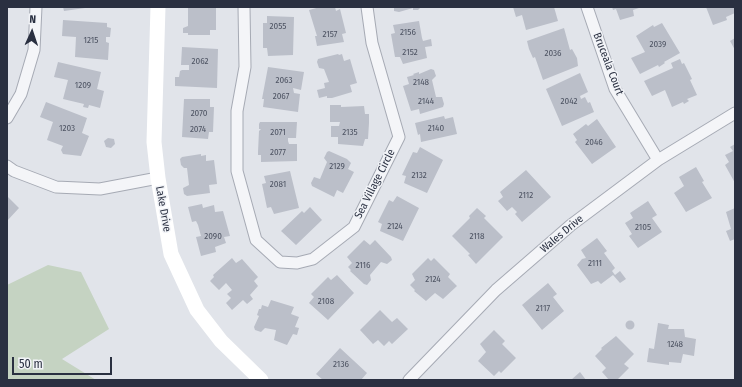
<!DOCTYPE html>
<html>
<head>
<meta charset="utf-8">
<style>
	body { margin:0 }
	#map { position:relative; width:742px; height:387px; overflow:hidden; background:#e1e4ea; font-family:"Fira Sans Condensed",sans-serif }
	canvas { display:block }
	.frame { position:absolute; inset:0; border:8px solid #2a3041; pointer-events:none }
	.north { position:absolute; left:12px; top:12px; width:40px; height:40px; -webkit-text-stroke:3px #f1f3f7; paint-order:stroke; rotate:3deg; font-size:11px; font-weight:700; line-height:16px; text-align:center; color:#2a3041 }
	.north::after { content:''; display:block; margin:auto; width:14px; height:18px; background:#2a3041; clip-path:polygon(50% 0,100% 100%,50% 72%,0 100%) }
	.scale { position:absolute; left:12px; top:357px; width:100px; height:18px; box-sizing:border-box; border:2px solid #2a3041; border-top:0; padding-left:5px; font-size:12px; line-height:14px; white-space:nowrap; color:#2a3041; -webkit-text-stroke:3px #f1f3f7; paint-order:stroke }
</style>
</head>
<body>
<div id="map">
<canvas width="742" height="387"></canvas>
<div class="frame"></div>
<div class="north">N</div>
<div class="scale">50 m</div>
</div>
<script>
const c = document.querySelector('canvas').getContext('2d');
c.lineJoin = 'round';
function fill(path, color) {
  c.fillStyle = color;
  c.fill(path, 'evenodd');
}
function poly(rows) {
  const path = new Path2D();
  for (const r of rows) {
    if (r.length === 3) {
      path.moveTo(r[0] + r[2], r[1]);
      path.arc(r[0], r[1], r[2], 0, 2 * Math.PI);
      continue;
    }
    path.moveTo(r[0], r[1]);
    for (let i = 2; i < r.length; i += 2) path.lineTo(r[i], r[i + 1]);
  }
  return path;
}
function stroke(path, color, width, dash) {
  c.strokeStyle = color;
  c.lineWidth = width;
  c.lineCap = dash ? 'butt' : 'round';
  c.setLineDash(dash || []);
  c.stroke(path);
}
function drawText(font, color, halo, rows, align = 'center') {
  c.font = font + ' "Fira Sans Condensed",sans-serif';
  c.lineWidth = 3;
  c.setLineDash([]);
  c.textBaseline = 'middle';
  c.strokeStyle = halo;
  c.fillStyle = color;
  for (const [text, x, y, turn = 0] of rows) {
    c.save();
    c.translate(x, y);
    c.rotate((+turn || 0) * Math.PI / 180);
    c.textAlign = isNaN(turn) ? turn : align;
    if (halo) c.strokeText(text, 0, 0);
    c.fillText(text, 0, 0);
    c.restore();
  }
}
const green = poly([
	[48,265,81,272,109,329,62,359,96,380,7,380,7,285]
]);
const building = poly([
	[63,7,85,7,85,8,64,11],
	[188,7,216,7,216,30,210,30,210,35,188,35,188,33,183,33,183,28,188,26],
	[320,7,335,7,336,11,340,9,346,33,342,34,344,42,317,46,315,36,317,36,309,10],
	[394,7,421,7,418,10,413,10,413,8,399,12,394,11],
	[513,7,554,7,558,21,526,30,522,15,516,17],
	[612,7,642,7,633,10,634,16,620,20,616,9,613,10],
	[706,7,735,7,735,13,726,17,727,20,713,25],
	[267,16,294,17,293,55,268,56,267,48,263,48,263,23,267,23],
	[63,20,107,23,107,27,111,28,110,37,106,37,106,42,109,43,108,60,75,57,76,37,62,36],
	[419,21,422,38,423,41,431,39,432,46,425,47,427,58,403,64,400,57,395,57,391,34,395,33,393,25],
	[662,23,680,53,664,62,665,63,659,67,658,65,640,74,631,58,645,52,636,36,653,25,654,27],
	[564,28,570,50,572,49,577,58,578,66,543,80,535,57,533,58,529,49,527,41],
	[735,38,735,50,730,41],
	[182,47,218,49,217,88,175,86,175,77,179,77,180,71,182,70,189,70,189,65,181,65],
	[338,54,339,55,342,54,344,61,350,59,357,83,350,85,352,92,332,98,327,98,327,96,319,98,317,90,325,88,324,83,329,82,324,69,319,68,317,62,318,59],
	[680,59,682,64,684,63,692,79,690,80,697,95,687,99,689,101,684,104,683,102,672,107,665,90,652,96,644,81,673,68,671,63],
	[58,62,101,72,97,89,104,91,100,108,89,105,88,108,83,107,84,104,63,99,68,80,54,77],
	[268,67,304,72,301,90,293,88,294,93,300,94,298,112,263,107,264,99,262,99],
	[431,69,434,70,436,76,432,80,436,97,442,97,444,104,443,107,420,114,419,109,411,111,403,86,409,84,407,77,414,75,413,74,419,72,419,74],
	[580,73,588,92,580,96,581,99,585,97,588,103,590,102,594,112,562,126,546,89],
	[184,99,210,99,210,107,214,107,213,132,209,132,208,139,182,137],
	[46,102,87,118,82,133,89,136,81,156,63,154,61,150,63,146,47,140,53,122,40,117],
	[330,105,341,105,341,107,364,106,365,114,369,114,369,123,368,139,365,139,363,146,338,144,338,137,331,137,331,126,339,126,340,122,330,122],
	[444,116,445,119,453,117,457,134,421,142,420,134,418,135,415,123],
	[597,119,616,147,592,164,575,142,577,140,573,134,586,124,588,126],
	[260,122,297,122,296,138,288,138,288,141,289,144,297,144,297,161,261,162,261,155,258,155,258,152,259,131,261,129,259,129,259,124],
	[108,138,114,139,115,144,111,148,106,147,104,141],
	[735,144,735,183,725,165,729,162,725,155,733,151,730,147],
	[420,147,443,160,427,193,404,183,406,176,402,175,413,152,417,153],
	[329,151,347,159,351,163,348,169,354,172,343,193,337,190,334,197,312,186,311,183,314,177,320,179,327,162,324,158,327,152],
	[201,154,201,156,206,155,206,161,214,160,217,184,209,185,210,193,187,196,184,194,183,188,189,185,187,168,184,168,181,165,180,159,182,157],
	[696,167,704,181,702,182,712,198,686,212,674,193,684,186,679,177],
	[526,170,551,197,522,222,515,214,517,212,512,207,507,211,498,201,503,197,500,192],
	[290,171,299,208,274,214,271,207,267,208,262,184,266,183,264,176],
	[7,196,19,208,7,221],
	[397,196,419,208,403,241,380,231,382,224,378,222,389,200,393,202],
	[648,201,657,215,652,218,662,232,638,248,629,236,632,234,625,223,633,218,630,213],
	[202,204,203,208,214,205,215,212,223,211,230,236,224,237,226,243,215,247,216,252,201,256,196,237,201,236,198,225,196,221,192,222,188,207],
	[310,207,322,220,296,245,281,231,302,211,304,213],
	[477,208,486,216,484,218,503,237,476,264,468,255,470,254,452,236,470,218,469,216],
	[735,208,735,239,730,241,726,231,731,229,726,212],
	[597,238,607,251,604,253,615,268,612,271,615,275,620,271,626,279,620,283,613,275,601,284,598,281,591,284,577,265,582,259,586,258,581,250],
	[364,240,370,245,375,240,391,257,392,260,387,264,381,262,370,275,371,280,367,285,364,284,350,271,351,270,348,267,352,263,347,257],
	[232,258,236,263,242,259,258,277,254,281,258,286,250,295,253,299,247,304,243,300,232,310,226,303,231,298,227,294,232,290,226,283,219,290,210,281,214,277,213,275],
	[428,258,431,261,434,258,450,274,448,277,457,286,443,299,435,293,426,301,414,291,415,290,410,285,415,280,412,274],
	[337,275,354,293,328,320,309,303,314,297,311,294,328,277,331,280],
	[548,283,557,294,553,297,564,311,542,330,522,305],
	[271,300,294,307,291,314,299,317,295,327,299,328,297,335,293,334,287,345,274,340,276,330,265,328,261,332,255,330,254,327,259,316,257,315,259,309,261,309,262,305,268,307],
	[380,310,392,322,397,318,408,329,392,344,389,341,384,346,378,340,373,344,360,330],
	[630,325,4.5],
	[658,323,669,325,668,329,684,329,685,337,696,339,694,356,683,354,681,363,669,362,669,365,647,362,649,348,654,349],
	[494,330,505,341,502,344,516,358,501,373,499,371,494,376,478,361,486,352,480,344],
	[616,336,634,354,624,364,629,368,617,380,609,380,602,372,606,368,595,356,602,349,601,348],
	[340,348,367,373,361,380,323,380,316,374],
	[580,372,586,380,571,380]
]);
const street = poly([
	[244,7,245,67,237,111,237,171,256,240,280,262,297,263,313,259,354,227,399,137,372,43,367,7],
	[587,7,615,89,658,160],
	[7,118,21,94,34,50,36,7],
	[7,166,14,171,56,187,100,189,158,178],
	[409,380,496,290,571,225,658,160,735,113]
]);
const secondary = poly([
	[158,7,154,142,158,178,171,254,197,310,221,341,261,380]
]);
const numberNames = [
	["2055",278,26],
	["2156",408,32],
	["2157",330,34],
	["1215",91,40],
	["2039",658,44],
	["2152",410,52],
	["2036",553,53],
	["2062",200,61],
	["2063",284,80],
	["2148",421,82],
	["1209",83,85],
	["2067",281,96],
	["2144",426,101],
	["2042",569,101],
	["2070",199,113],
	["1203",67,128],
	["2140",436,128],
	["2074",198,129],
	["2071",278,132],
	["2135",350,132],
	["2046",594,142],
	["2077",278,152],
	["2129",337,166],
	["2132",419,175],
	["2081",278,184],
	["2112",526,195],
	["2124",395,226],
	["2105",643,227],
	["2090",213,236],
	["2118",477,236],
	["2111",595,263],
	["2116",363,265],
	["2124",433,279],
	["2108",326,301],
	["2117",543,308],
	["1248",675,344],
	["2136",341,364]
];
const streetNames = [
	["Bruceala Court",608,64,69],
	["Sea Village Circle",375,184,-63],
	["Lake Drive",163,209,80],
	["Wales Drive",562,234,-40]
];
fill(green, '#c5d3c2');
fill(building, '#bbbfc9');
stroke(street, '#a6aab4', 13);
stroke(street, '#f4f5f8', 11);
stroke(secondary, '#fff', 15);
drawText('9px', '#4e5463', null, numberNames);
drawText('11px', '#2a3041', '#f1f3f7', streetNames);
</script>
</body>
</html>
